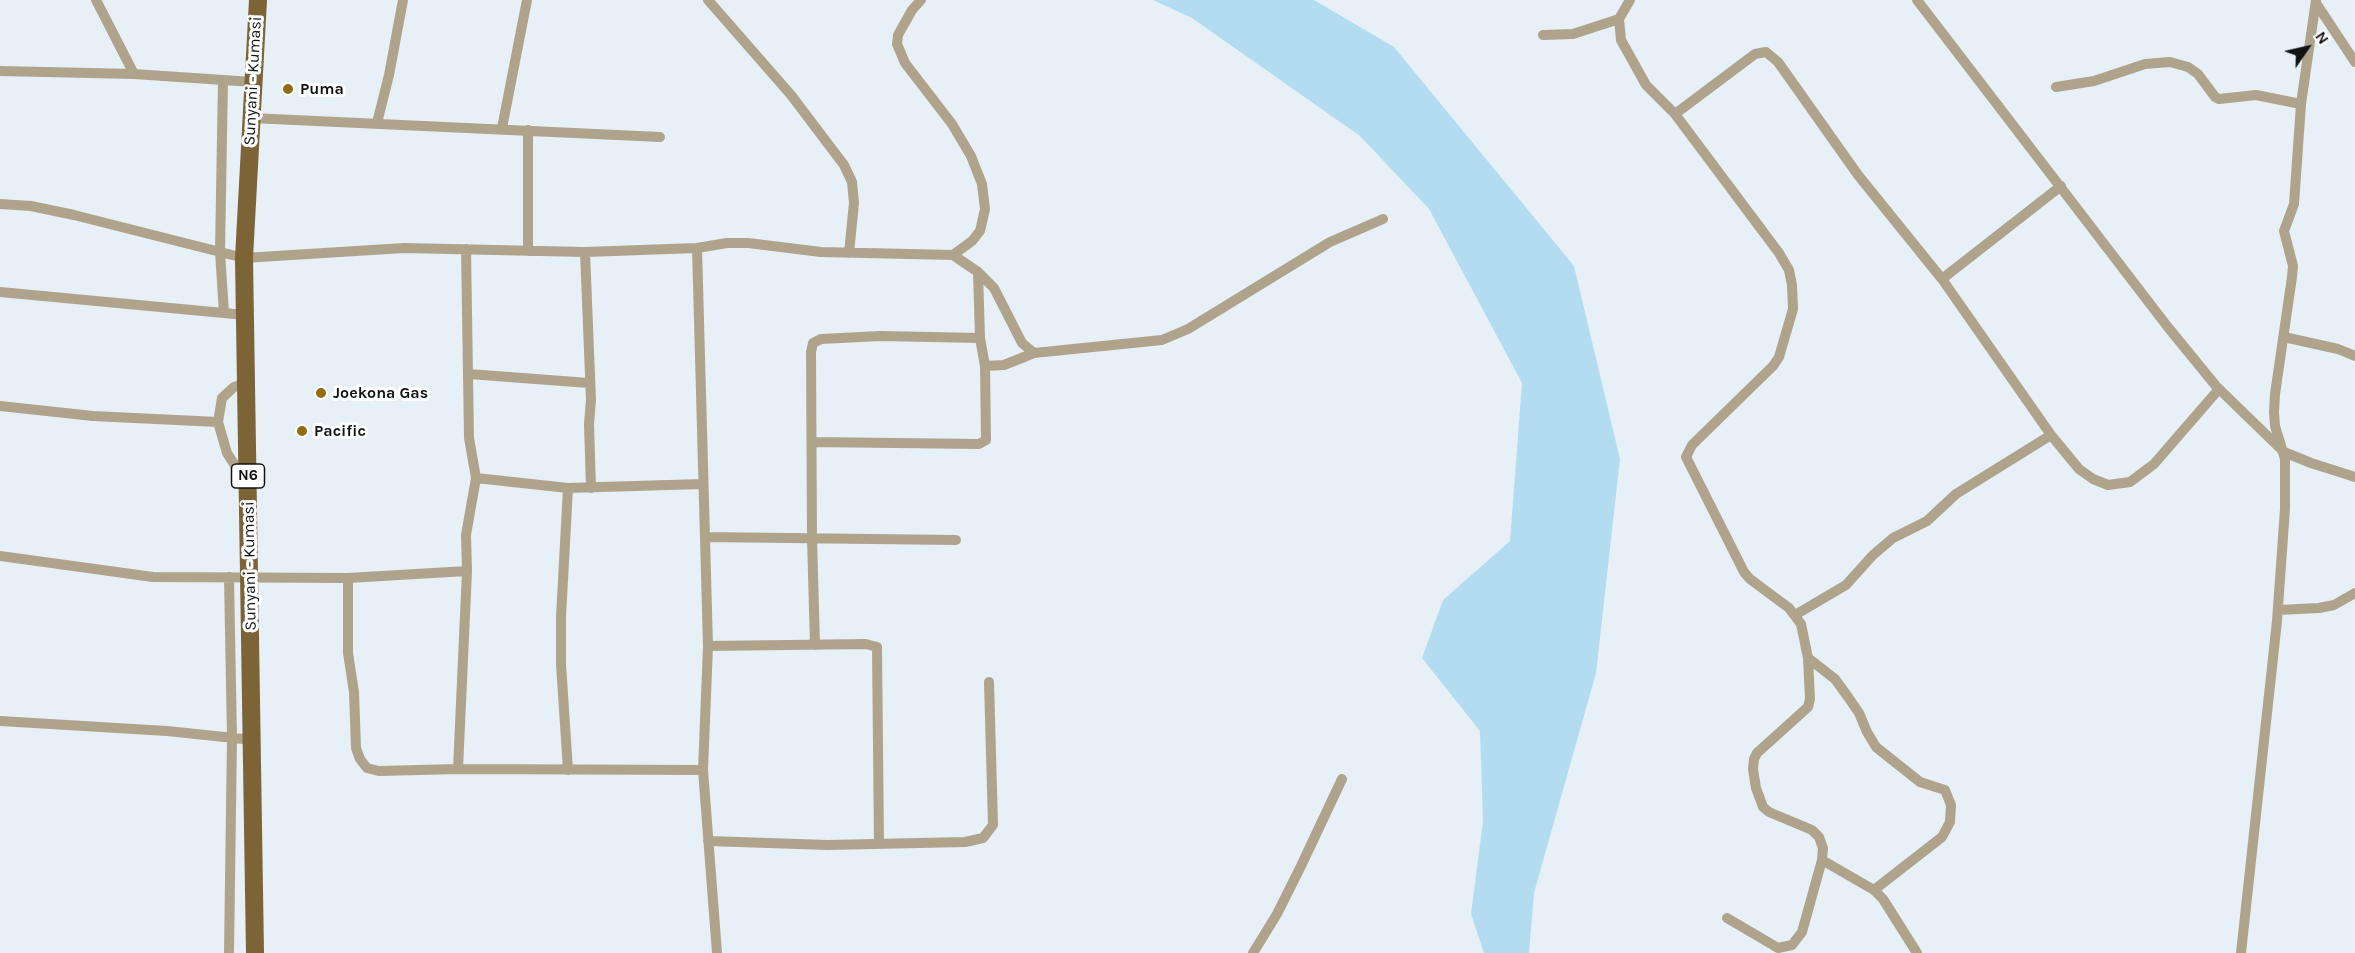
<!DOCTYPE html>
<html>
<head>
<meta charset="utf-8">
<style>
	body { margin:0 }
	#map { position:relative; width:2355px; height:953px; overflow:hidden; background:#e6f0f6; font-family:Karla,sans-serif }
	canvas { display:block }
	.north { position:absolute; left:2277px; top:18px; width:60px; height:60px; -webkit-text-stroke:4px #fff; paint-order:stroke; rotate:56deg; font-size:16px; font-weight:700; line-height:24px; text-align:center; color:#101315 }
	.north::after { content:''; display:block; margin:auto; width:21px; height:27px; background:#101315; clip-path:polygon(50% 0,100% 100%,50% 72%,0 100%) }
</style>
</head>
<body>
<div id="map">
<canvas width="2355" height="953"></canvas>
<div class="north">N</div>
</div>
<script>
const c = document.querySelector('canvas').getContext('2d');
c.lineJoin = 'round';
function fill(path, color) {
  c.fillStyle = color;
  c.fill(path, 'evenodd');
}
function poly(rows) {
  const path = new Path2D();
  for (const r of rows) {
    path.moveTo(r[0], r[1]);
    for (let i = 2; i < r.length; i += 2) path.lineTo(r[i], r[i + 1]);
  }
  return path;
}
function stroke(path, color, width, dash) {
  c.strokeStyle = color;
  c.lineWidth = width;
  c.lineCap = dash ? 'butt' : 'round';
  c.setLineDash(dash || []);
  c.stroke(path);
}
function drawText(font, color, halo, rows, align = 'center') {
  c.font = font + ' Karla,sans-serif';
  c.lineWidth = 6;
  c.setLineDash([]);
  c.textBaseline = 'middle';
  c.strokeStyle = halo;
  c.fillStyle = color;
  for (const [text, x, y, turn = 0] of rows) {
    c.save();
    c.translate(x, y);
    c.rotate((+turn || 0) * Math.PI / 180);
    c.textAlign = isNaN(turn) ? turn : align;
    if (halo) c.strokeText(text, 0, 0);
    c.fillText(text, 0, 0);
    c.restore();
  }
}
const green = poly([
	[1153,0,1314,0,1394,47,1574,266,1620,459,1596,673,1534,893,1529,953,1484,953,1471,914,1483,821,1480,731,1422,658,1443,600,1510,541,1522,383,1429,209,1360,136,1192,18]
]);
const minor = poly([
	[96,0,134,74],
	[708,0,791,95,844,165,852,182,854,203,849,253],
	[921,0,912,10,898,35,897,44,905,63,952,124,971,156,982,184,985,209,980,231,972,241,953,255],
	[1630,0,1619,19,1621,40,1646,85,1675,114],
	[1917,0,2167,326,2216,386,2284,452,2311,463,2355,477],
	[2316,3,2355,62],
	[1543,35,1573,34,1619,19],
	[0,71,134,74,253,82],
	[223,80,220,252,224,313],
	[2056,87,2094,81,2145,64,2170,62,2188,67,2198,74,2215,97,2219,99,2256,95,2301,104],
	[251,118,660,137],
	[377,123,389,75,403,0],
	[502,128,527,0],
	[0,204,31,206,74,215,244,258,404,248,585,252,697,248,727,243,748,243,821,252,953,255,978,272,994,288,1022,343,1034,353],
	[697,248,708,646,703,770,717,953],
	[528,251,528,130],
	[585,252,591,400,589,424,591,488],
	[1942,279,2061,186],
	[0,292,245,315],
	[2284,337,2338,349,2355,356],
	[985,366,1004,365,1034,353,1162,340,1188,329,1330,242,1383,219],
	[469,374,589,383],
	[0,406,93,416,218,422,222,398,234,387,247,383],
	[218,422,227,453,236,467,248,471],
	[812,442,979,444,986,440,985,366,980,338,978,272],
	[476,478,568,488,702,484],
	[705,537,956,540],
	[0,556,153,577,348,578,467,571],
	[229,577,232,738,229,953],
	[348,578,348,653,354,692,356,748,360,759,367,768,379,771,458,769,703,770],
	[2278,610,2319,608,2334,605,2355,593],
	[1795,615,1846,585,1873,555,1893,538,1927,521,1956,494,2051,435],
	[815,645,812,538,811,352,813,343,821,339,880,336,980,338],
	[708,646,866,644,877,647,879,844],
	[1808,658,1835,679,1848,697,1859,713,1867,732,1876,747,1920,782,1945,790,1951,805,1950,822,1942,837,1874,890],
	[0,721,167,731,253,740],
	[458,769,467,571,466,535,476,478,469,438,466,249],
	[568,770,561,664,561,617,568,488],
	[708,841,828,845,965,842,983,838,993,825,989,682],
	[1822,860,1874,890,1883,899,1917,953],
	[1727,918,1778,948,1792,945,1802,932,1822,860,1823,848,1819,837,1812,830,1769,812,1763,807,1756,788,1753,769,1754,759,1757,753,1808,707,1810,699,1808,658,1801,624,1789,608,1750,579,1744,572,1686,457,1692,445,1773,366,1779,357,1793,309,1792,285,1789,270,1779,253,1675,114,1755,54,1766,52,1778,62,1858,175,1942,279,2051,435,2079,469,2093,479,2108,485,2130,482,2154,464,2219,389],
	[1253,953,1277,914,1301,866,1342,779],
	[2241,953,2277,621,2285,509,2285,459,2275,426,2274,412,2275,394,2292,277,2293,266,2284,231,2294,204,2301,104,2316,0]
]);
const primary = poly([
	[255,953,244,258,258,0]
]);
const markers = [
	[288,89,6,"#916c12"],
	[321,393,6,"#916c12"],
	[302,431,6,"#916c12"]
];
const shields = [
	[248,476,33]
];
const shieldNames = [
	["N6",248,476]
];
const streetNames = [
	["Sunyani - Kumasi",253,81,-87],
	["Sunyani - Kumasi",250,566,-91]
];
const poiNames = [
	["Puma",300,89],
	["Joekona Gas",333,393],
	["Pacific",314,431]
];
fill(green, '#b4dcf0');
stroke(minor, '#b0a38b', 10);
stroke(primary, '#7c6437', 18);
for (const [x, y, r, color] of markers) {
  const dot = new Path2D();
  dot.arc(x, y, r, 0, 2 * Math.PI);
  c.fillStyle = color;
  c.fill(dot);
  stroke(dot, '#fff', 2);
}
for (const [x, y, w] of shields) {
  const box = new Path2D();
  box.roundRect(x - w / 2, y - 12, w, 24, 4.5);
  c.fillStyle = '#fff';
  c.fill(box);
  stroke(box, '#101315', 1.5);
}
drawText('bold 15px', '#101315', null, shieldNames);
drawText('16px', '#101315', '#fff', streetNames);
drawText('bold 16px', '#101315', '#fff', poiNames, 'left');
</script>
</body>
</html>
